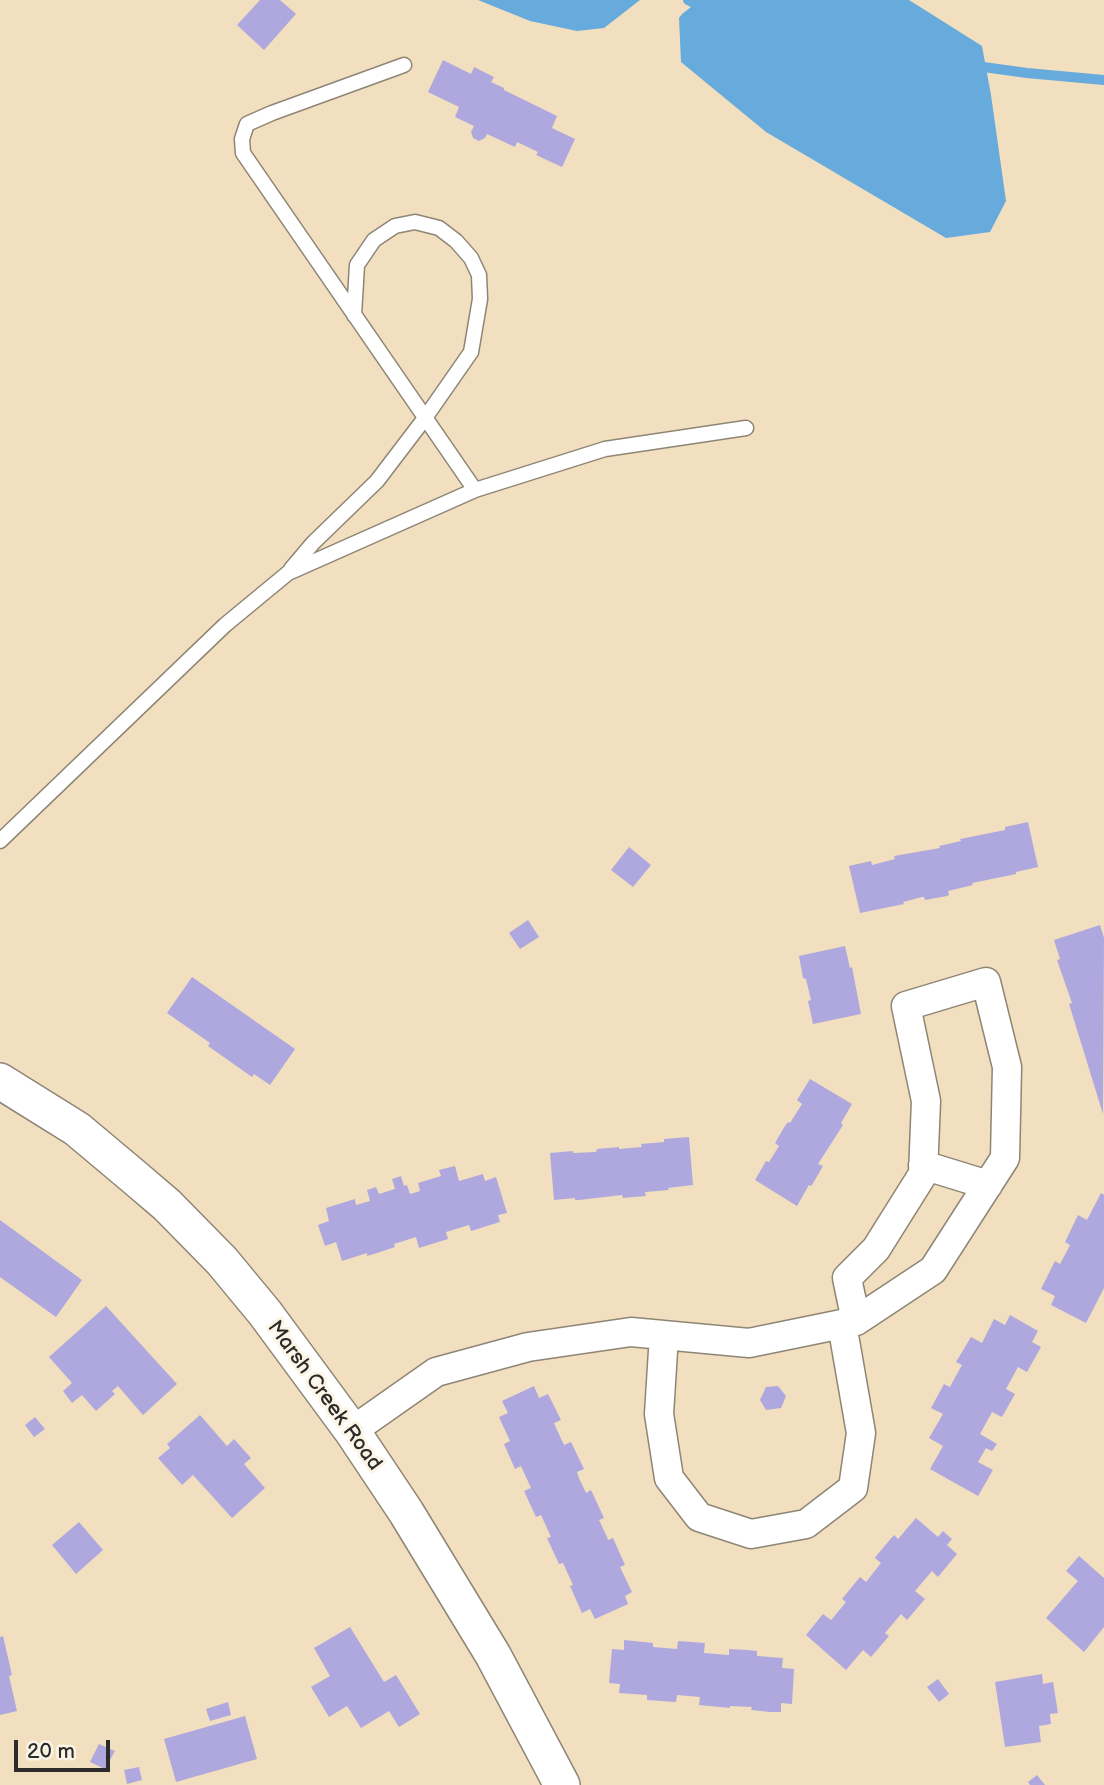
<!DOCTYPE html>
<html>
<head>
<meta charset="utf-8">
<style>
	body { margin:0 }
	#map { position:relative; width:1104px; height:1785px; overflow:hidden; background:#f1dfbf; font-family:"Balsamiq Sans",sans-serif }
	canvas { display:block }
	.scale { position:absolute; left:14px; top:1740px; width:96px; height:32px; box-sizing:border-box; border:4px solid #2b2b2b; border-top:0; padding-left:9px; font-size:21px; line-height:24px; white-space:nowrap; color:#2b2b2b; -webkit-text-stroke:5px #fcf5e5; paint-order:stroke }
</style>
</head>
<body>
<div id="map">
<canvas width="1104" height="1785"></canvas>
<div class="scale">20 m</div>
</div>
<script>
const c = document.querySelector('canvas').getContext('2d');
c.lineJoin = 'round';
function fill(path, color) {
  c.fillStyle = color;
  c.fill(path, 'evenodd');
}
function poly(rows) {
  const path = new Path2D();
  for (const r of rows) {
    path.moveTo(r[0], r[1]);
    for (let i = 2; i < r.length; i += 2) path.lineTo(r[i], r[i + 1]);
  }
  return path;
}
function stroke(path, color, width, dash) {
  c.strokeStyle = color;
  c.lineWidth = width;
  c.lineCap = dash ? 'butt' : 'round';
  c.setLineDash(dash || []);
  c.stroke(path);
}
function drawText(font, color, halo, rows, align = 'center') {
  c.font = font + ' "Balsamiq Sans",sans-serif';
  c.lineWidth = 6;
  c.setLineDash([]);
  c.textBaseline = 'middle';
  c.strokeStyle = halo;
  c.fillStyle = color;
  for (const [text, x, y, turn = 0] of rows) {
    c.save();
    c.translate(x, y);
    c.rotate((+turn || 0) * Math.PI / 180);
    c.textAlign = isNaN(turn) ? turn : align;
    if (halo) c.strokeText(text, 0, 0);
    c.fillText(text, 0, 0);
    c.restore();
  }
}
const water = poly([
	[478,0,640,0,604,28,577,31,530,21],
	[700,0,909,0,982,46,991,95,1006,201,990,232,946,238,766,132,681,62,679,18,682,14]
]);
const stream = poly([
	[688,0,706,9],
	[976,66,1027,73,1104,80]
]);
const building = poly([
	[260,0,280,0,296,14,264,50,237,25],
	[443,60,471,74,474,67,494,77,491,82,504,88,504,90,557,116,552,128,575,139,562,167,536,155,538,152,517,142,515,147,487,134,485,138,479,141,473,138,471,132,474,126,455,117,459,107,428,92],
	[1028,822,1038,867,1016,872,1016,874,972,883,973,885,948,891,949,895,947,896,925,900,924,897,922,897,903,902,904,904,860,913,849,866,871,861,872,865,895,859,894,856,940,848,939,846,961,841,960,839,1005,830,1005,827],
	[629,847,651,865,633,887,611,870],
	[528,920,539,937,520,949,509,933],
	[1100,925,1104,938,1103,1114,1069,1004,1072,1003,1057,960,1060,959,1054,940],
	[845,946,850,968,852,967,861,1014,813,1024,808,1001,811,1000,806,979,803,978,799,956],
	[192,977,295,1049,270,1085,254,1074,252,1077,208,1046,210,1043,167,1013],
	[810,1079,852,1104,841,1123,843,1125,818,1164,823,1166,812,1185,811,1186,809,1185,797,1206,755,1180,766,1161,769,1162,779,1146,775,1143,785,1126,788,1122,790,1123,802,1104,797,1100],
	[689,1137,693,1185,668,1188,669,1190,645,1192,646,1196,623,1198,622,1195,579,1200,575,1200,575,1198,554,1200,550,1153,573,1151,573,1153,596,1152,597,1149,619,1147,619,1149,642,1147,641,1144,664,1142,664,1139],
	[455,1166,459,1181,483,1174,485,1181,496,1177,507,1213,498,1215,500,1222,471,1231,469,1225,446,1232,448,1239,419,1248,416,1237,394,1244,395,1247,377,1253,367,1256,367,1253,342,1261,336,1242,325,1246,318,1225,329,1221,326,1208,355,1199,356,1205,370,1201,367,1190,376,1187,379,1194,395,1189,392,1179,401,1176,404,1186,407,1185,410,1194,420,1191,418,1183,441,1176,439,1170],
	[1101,1193,1104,1195,1104,1288,1086,1323,1051,1305,1055,1296,1041,1289,1055,1261,1060,1264,1068,1249,1070,1245,1065,1242,1078,1215,1087,1220],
	[0,1220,82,1280,56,1317,0,1277],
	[106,1306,177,1384,143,1415,118,1386,112,1391,115,1394,96,1411,82,1395,72,1403,63,1391,72,1383,49,1357],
	[1010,1315,1038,1331,1032,1342,1041,1347,1027,1372,1018,1367,1006,1389,1015,1394,1002,1417,992,1412,980,1434,997,1444,992,1451,986,1448,978,1462,993,1470,978,1496,930,1469,943,1446,929,1438,943,1414,931,1408,944,1384,950,1387,953,1381,962,1365,956,1362,971,1337,982,1343,994,1319,1005,1325],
	[534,1386,539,1398,548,1394,561,1420,554,1423,557,1430,564,1445,571,1442,584,1469,577,1472,579,1478,586,1493,591,1490,604,1518,599,1520,607,1537,608,1540,613,1538,625,1565,620,1567,632,1592,625,1596,628,1604,595,1619,590,1609,582,1613,570,1586,573,1585,563,1563,559,1564,547,1538,551,1537,541,1515,536,1517,524,1491,531,1488,521,1466,515,1469,504,1444,510,1441,499,1417,508,1413,502,1401],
	[778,1386,786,1396,781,1408,766,1410,760,1400,766,1387],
	[200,1415,227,1446,234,1439,251,1458,244,1464,265,1488,232,1518,193,1475,182,1485,158,1458,170,1448,167,1444],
	[35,1417,45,1429,34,1437,25,1425],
	[916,1518,938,1537,943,1531,952,1539,947,1545,957,1554,938,1577,932,1571,915,1591,925,1599,907,1620,901,1614,885,1633,889,1636,871,1657,863,1650,846,1670,806,1635,823,1614,831,1620,832,1619,846,1602,842,1599,860,1577,866,1582,881,1563,875,1558,877,1555,894,1535,898,1539],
	[79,1522,103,1550,76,1574,52,1545],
	[1079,1556,1104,1578,1104,1627,1084,1652,1046,1618,1078,1581,1066,1571],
	[350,1627,384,1682,396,1675,420,1714,399,1727,389,1711,361,1728,347,1706,329,1717,311,1687,330,1676,314,1648],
	[3,1636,12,1675,9,1676,17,1711,0,1715,0,1637],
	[624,1640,653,1643,653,1647,677,1649,678,1641,705,1643,704,1653,729,1655,729,1649,747,1650,757,1651,757,1656,783,1658,782,1668,794,1669,792,1704,781,1703,781,1712,770,1712,751,1710,752,1707,730,1706,730,1708,699,1705,700,1697,677,1695,676,1702,647,1700,647,1695,619,1693,620,1684,609,1683,612,1649,624,1650],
	[1042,1674,1043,1684,1053,1682,1058,1713,1050,1714,1051,1724,1039,1726,1041,1742,1005,1747,995,1682],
	[938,1679,949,1694,939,1702,927,1687],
	[228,1702,231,1715,210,1721,206,1709],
	[245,1716,257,1759,176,1782,164,1739],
	[99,1744,115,1751,105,1769,90,1762],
	[139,1767,142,1780,127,1784,124,1770],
	[1037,1775,1045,1785,1030,1785,1028,1782]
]);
const service = poly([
	[475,490,605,449,746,428],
	[291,569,313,543,377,481,425,418,471,352,480,299,479,275,471,258,456,241,439,228,415,222,395,226,374,240,357,265,354,315],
	[0,841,225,625,288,573,475,490,243,153,242,139,247,124,272,113,404,65]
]);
const minor = poly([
	[923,1165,988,1185],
	[664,1335,659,1414,669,1478,699,1517,751,1534,806,1524,853,1488,861,1433,842,1324],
	[352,1431,436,1372,528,1347,631,1332,749,1343,842,1324,856,1321,933,1270,1005,1158,1007,1067,986,982,906,1006,926,1101,923,1174,876,1249,847,1278,856,1321]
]);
const tertiary = poly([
	[0,1081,77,1129,133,1176,167,1205,222,1261,265,1313,352,1431,406,1512,493,1655,562,1785]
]);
const streetNames = [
	["Marsh Creek Road",324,1396,54]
];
fill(water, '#67abdc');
stroke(stream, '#67abdc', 10);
fill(building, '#afa8de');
stroke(service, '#8e8575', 17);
stroke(minor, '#8e8575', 31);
stroke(tertiary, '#8e8575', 38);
stroke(service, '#fff', 14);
stroke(minor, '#fff', 28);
stroke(tertiary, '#fff', 35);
drawText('21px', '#2b2b2b', '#fcf5e5', streetNames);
</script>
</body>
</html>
